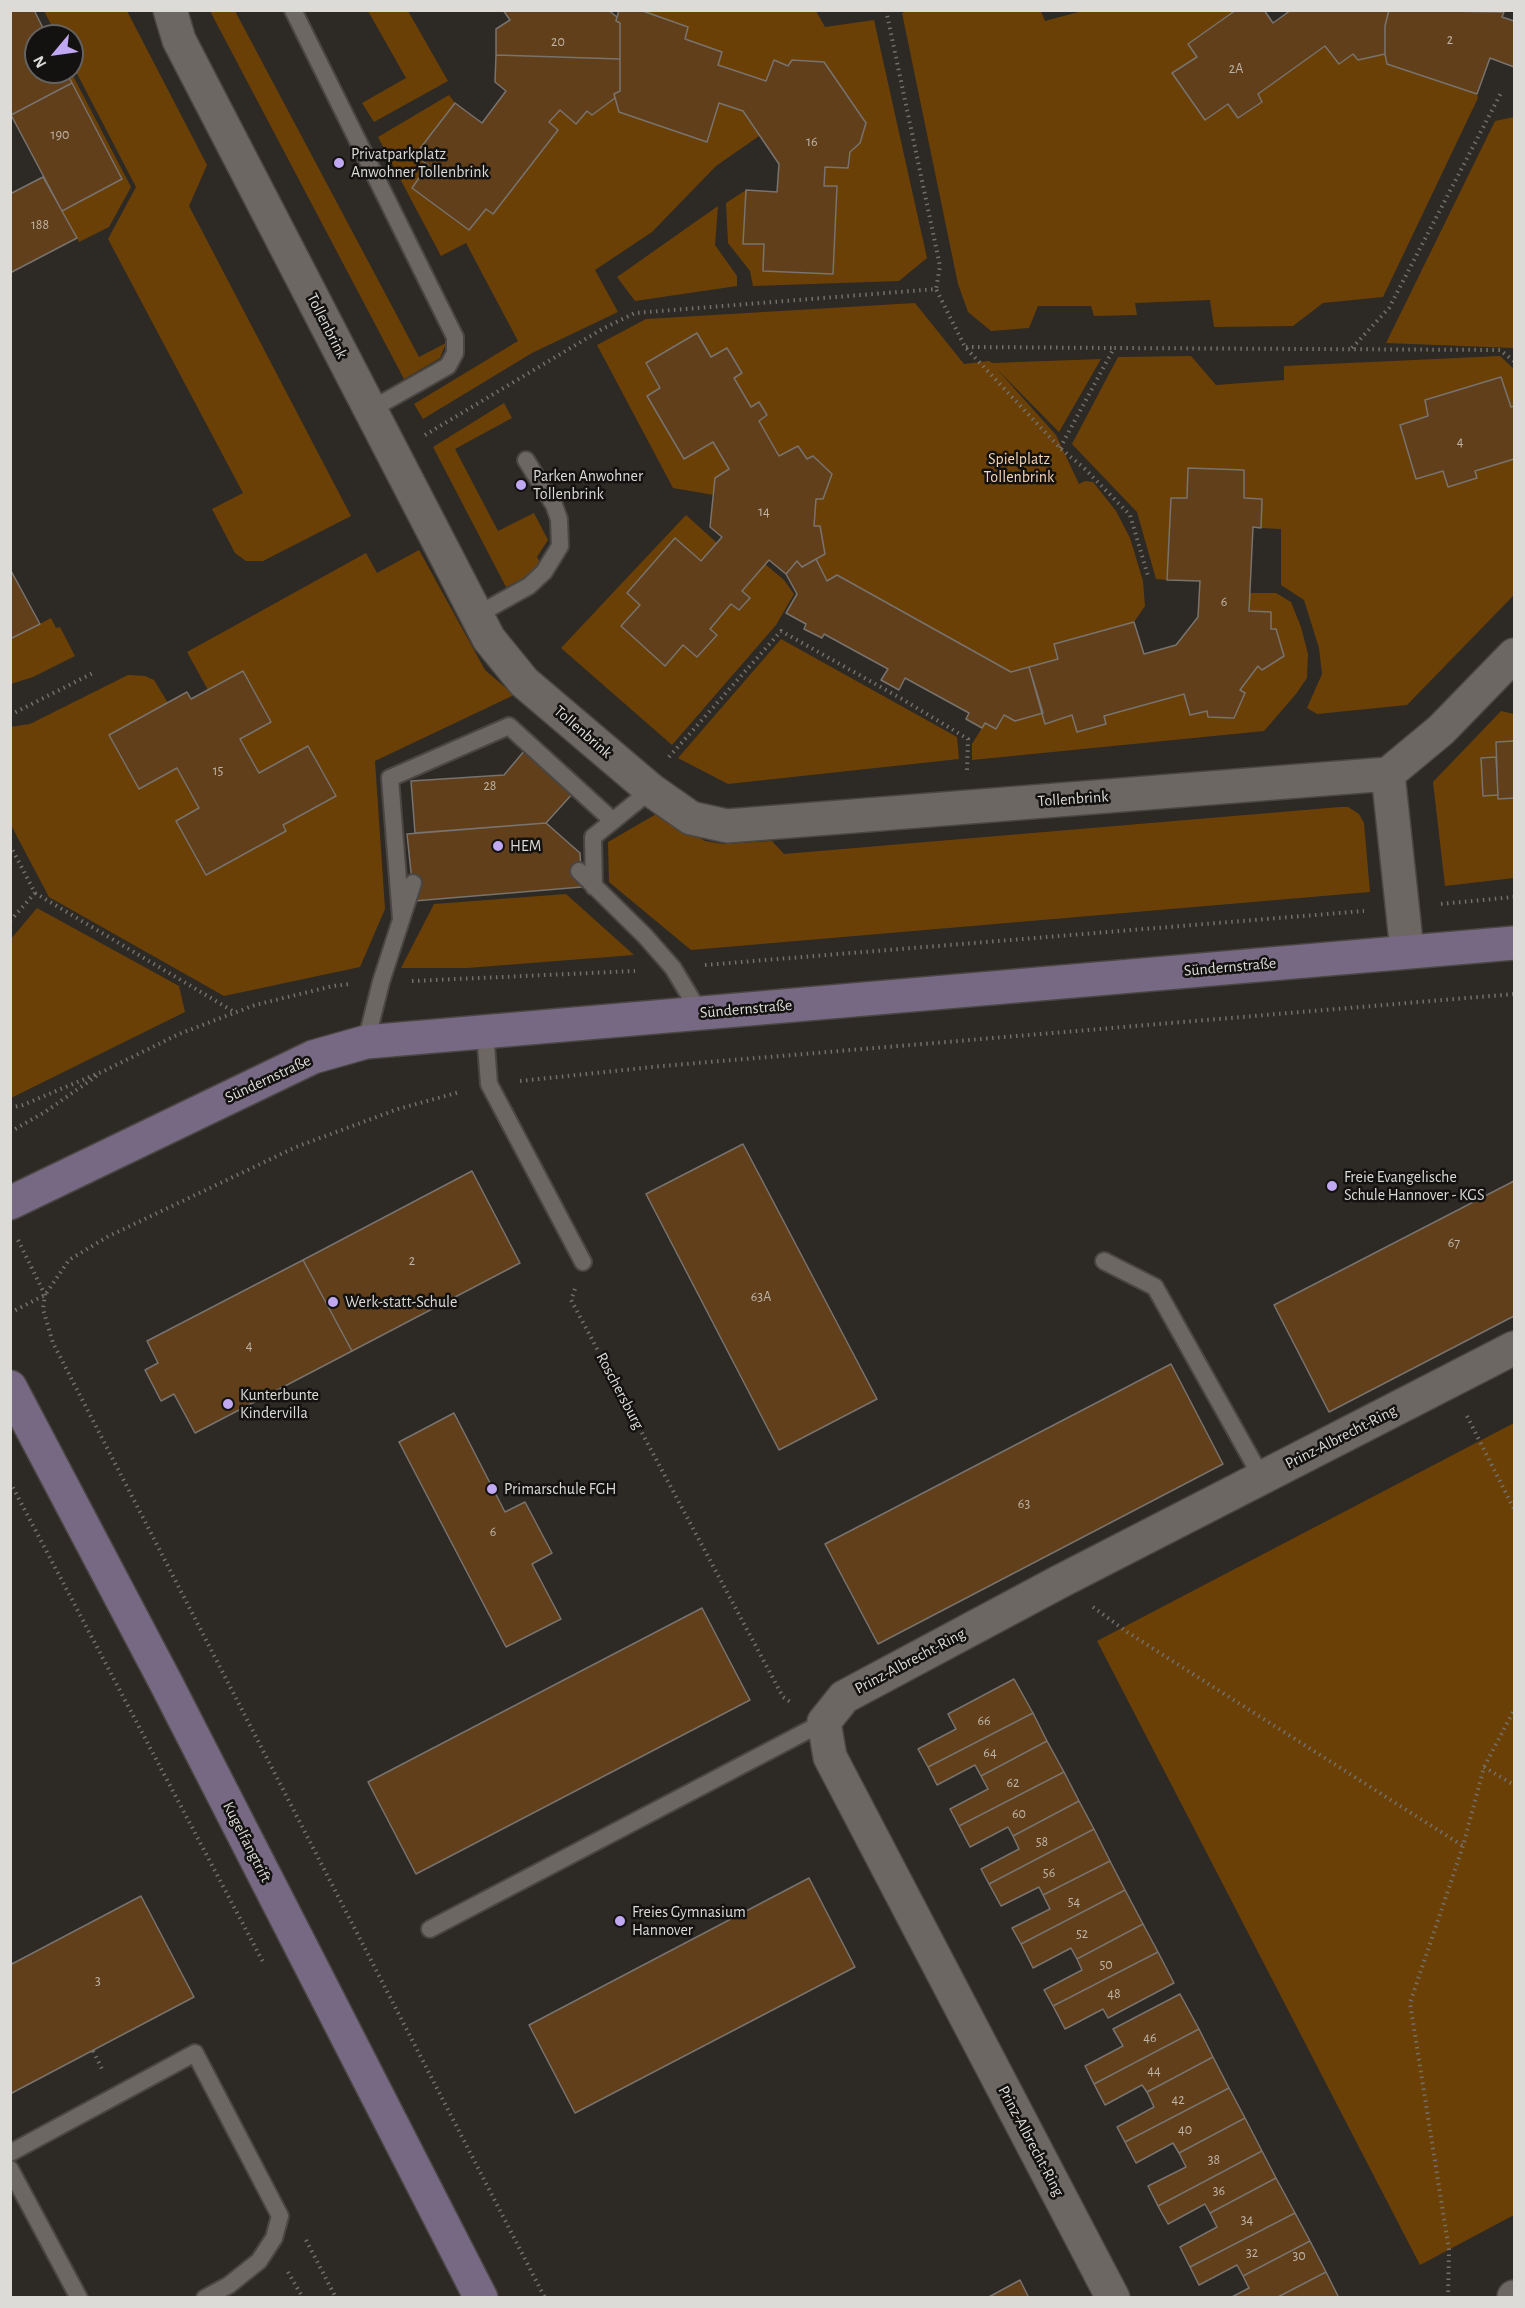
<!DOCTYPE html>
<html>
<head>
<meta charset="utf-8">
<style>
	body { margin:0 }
	#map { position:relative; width:1525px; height:2308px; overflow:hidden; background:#2d2925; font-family:"Alegreya Sans",sans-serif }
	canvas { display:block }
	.frame { position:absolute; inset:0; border:12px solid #dddbd8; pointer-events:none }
	.north { position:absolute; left:24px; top:24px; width:60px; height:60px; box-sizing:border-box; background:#141211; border:2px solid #646261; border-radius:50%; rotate:241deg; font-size:16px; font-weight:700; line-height:24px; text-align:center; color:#dddbd8 }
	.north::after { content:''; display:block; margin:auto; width:21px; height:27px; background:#c1a8f3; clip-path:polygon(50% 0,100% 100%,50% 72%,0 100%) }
</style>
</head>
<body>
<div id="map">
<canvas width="1525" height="2308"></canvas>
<div class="frame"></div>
<div class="north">N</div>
</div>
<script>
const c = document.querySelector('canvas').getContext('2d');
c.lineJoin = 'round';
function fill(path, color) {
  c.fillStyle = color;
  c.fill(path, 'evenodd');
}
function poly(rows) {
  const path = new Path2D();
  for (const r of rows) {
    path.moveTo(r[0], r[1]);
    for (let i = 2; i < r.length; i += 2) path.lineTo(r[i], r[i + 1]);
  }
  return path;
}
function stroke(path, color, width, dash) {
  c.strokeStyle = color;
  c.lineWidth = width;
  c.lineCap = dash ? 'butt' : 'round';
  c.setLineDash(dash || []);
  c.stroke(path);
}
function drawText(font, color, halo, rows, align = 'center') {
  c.font = font + ' "Alegreya Sans",sans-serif';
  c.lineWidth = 5;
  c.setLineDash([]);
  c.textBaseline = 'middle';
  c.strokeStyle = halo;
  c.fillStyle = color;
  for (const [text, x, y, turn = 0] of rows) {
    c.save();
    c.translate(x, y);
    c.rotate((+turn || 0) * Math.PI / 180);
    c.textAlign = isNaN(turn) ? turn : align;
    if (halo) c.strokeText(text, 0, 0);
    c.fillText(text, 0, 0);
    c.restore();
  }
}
const green = poly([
	[910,10,1041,11,1045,21,1082,11,1236,11,1188,44,1197,57,1173,73,1205,120,1228,104,1238,118,1262,102,1258,94,1325,46,1339,64,1353,54,1358,60,1385,54,1387,64,1477,94,1478,98,1383,297,1323,303,1293,326,1214,327,1210,300,1135,303,1137,315,1094,316,1091,306,1038,306,1029,328,991,331,968,312,958,284,902,13],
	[44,11,127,11,207,165,189,206,351,516,263,561,246,561,235,553,212,509,243,493,108,239,136,187,72,64,72,36,57,36],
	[210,11,235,11,419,357,446,343,440,358,404,379],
	[368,11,408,11,448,81,374,122,362,103,406,78],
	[640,11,816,11,825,27,874,20,927,258,899,281,753,286,750,271,728,243,726,203,746,190,743,243,764,244,763,271,833,274,837,187,824,186,825,167,848,168,850,152,860,143,866,122,824,62,792,60,788,66,774,60,766,81,718,65,685,39],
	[66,72,71,72,131,187,109,227,79,242,62,211],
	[449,95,455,103,416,154,428,165,412,188,469,230,486,209,493,214,549,122,560,110,576,124,587,111,592,115,615,98,619,112,707,141,719,103,743,111,759,136,716,166,652,232,595,270,618,312,532,353,423,419,414,404,518,341,466,243,441,256,378,137],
	[1514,117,1514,348,1386,343,1495,121],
	[718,206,715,245,737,276,737,286,635,301,617,277],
	[915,303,964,364,989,361,992,363,1101,359,1059,432,996,368,1056,435,1079,484,1085,481,1093,482,1116,511,1130,538,1143,581,1145,606,1134,622,1054,644,1058,659,1011,672,837,575,827,581,816,559,825,554,820,527,814,526,816,499,823,499,832,474,813,456,807,459,798,446,779,456,759,421,767,415,759,402,751,407,734,378,742,372,727,348,711,357,697,333,646,363,660,388,647,396,684,458,713,442,729,469,714,495,673,488,597,345,646,319],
	[1191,356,1216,385,1284,380,1284,366,1500,356,1514,369,1514,406,1511,407,1501,377,1425,400,1428,416,1400,425,1416,479,1443,471,1449,487,1477,478,1475,471,1514,459,1514,595,1407,705,1317,714,1307,708,1322,674,1319,648,1304,600,1281,585,1281,529,1261,528,1262,500,1244,498,1244,470,1188,469,1187,498,1171,498,1167,580,1156,579,1137,512,1072,444,1118,357],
	[504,403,512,418,455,449,498,531,534,513,548,540,537,557,543,568,506,587,433,447],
	[686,515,717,543,701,561,675,539,627,593,640,605,621,626,665,666,683,645,697,657,717,635,710,629,731,604,750,598,742,591,765,564,784,580,794,594,776,625,672,745,561,648],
	[419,550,485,670,514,695,375,761,385,909,360,967,224,996,49,897,11,825,10,727,30,724,128,675,145,676,154,680,168,703,109,736,139,789,177,768,199,808,176,821,206,875,286,831,283,825,336,796,308,746,259,773,240,739,271,722,243,671,208,690,187,652,366,553,377,573],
	[1250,593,1276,593,1291,602,1301,627,1308,654,1307,678,1296,694,1264,731,972,760,972,744,985,723,996,728,1004,715,1015,721,1043,713,1046,724,1072,715,1078,732,1106,724,1104,716,1184,694,1190,715,1207,711,1209,717,1234,718,1245,693,1240,690,1258,666,1262,670,1284,655,1276,630,1271,629,1249,611],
	[51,618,56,628,60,627,75,656,33,677,11,684,11,639],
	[781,639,957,737,959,759,728,784,678,758],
	[1501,711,1514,714,1514,741,1496,742,1496,757,1481,758,1498,799,1514,798,1514,878,1445,886,1433,782],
	[1340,807,1348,807,1359,814,1364,823,1370,892,691,950,609,882,608,842,658,813,705,841,723,844,772,841,784,854],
	[566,894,634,955,467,968,401,968,434,904],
	[37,908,179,986,185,1012,11,1098,11,939],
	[1514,1423,1514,2215,1420,2265,1097,1641]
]);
const building = poly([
	[10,10,34,10,47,36,36,36,36,72,66,72,72,83,11,115,10,10],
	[503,10,608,10,617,17,616,21,620,23,620,59,496,55,496,29,510,20,503,10],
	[619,10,640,10,688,27,685,39,722,52,718,65,766,81,774,60,788,66,792,60,824,62,866,123,860,143,850,152,848,168,825,167,824,186,837,186,833,274,763,271,764,244,743,244,746,190,777,192,779,164,743,111,719,103,707,142,619,112,614,94,620,91,620,23,616,21,619,10],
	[1236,10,1264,10,1273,23,1291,10,1389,10,1385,26,1385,54,1358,60,1353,54,1339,64,1325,46,1258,94,1262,102,1238,118,1228,104,1205,120,1172,73,1197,57,1188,44,1236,10],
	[1389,10,1504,12,1502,17,1514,21,1514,67,1490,58,1477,94,1387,64,1385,54,1385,26,1389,10],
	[496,55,620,59,620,91,614,94,615,98,592,115,587,111,576,124,560,110,549,122,558,130,493,214,486,209,469,230,412,188,428,165,415,155,455,103,482,123,506,91,495,82,496,55],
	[72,83,122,179,62,211,11,115,72,83],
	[43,177,77,238,10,273,10,194,43,177],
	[697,333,711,357,727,348,742,373,734,378,751,407,759,402,767,415,759,421,779,456,798,446,807,459,813,456,832,474,823,499,816,499,814,526,820,526,825,554,802,567,797,561,786,574,769,560,742,591,750,598,739,610,731,604,710,629,717,635,697,657,683,645,665,666,621,626,640,605,627,593,675,538,701,561,722,537,710,527,715,478,729,469,713,442,684,459,647,396,660,388,646,363,697,333],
	[1501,377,1511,407,1514,406,1514,459,1475,471,1477,478,1448,487,1443,471,1416,479,1400,425,1428,416,1425,400,1501,377],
	[1188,468,1244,470,1244,498,1262,499,1261,528,1253,527,1249,611,1271,612,1271,629,1276,629,1284,656,1262,670,1258,666,1240,690,1245,693,1234,718,1208,717,1207,711,1190,715,1184,694,1104,716,1106,724,1077,732,1072,715,1045,724,1029,667,1058,659,1054,644,1134,622,1144,654,1176,645,1198,617,1200,581,1167,580,1171,498,1187,498,1188,468],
	[816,559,827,581,837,575,1011,672,1029,667,1043,713,1015,721,1004,715,996,729,985,723,982,728,966,719,969,713,905,678,899,690,881,680,888,669,824,634,822,638,804,629,806,624,786,613,797,594,786,574,797,561,802,567,816,559],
	[10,569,40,624,10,639,10,569],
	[243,671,271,722,240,739,259,773,308,746,336,796,283,825,286,831,206,875,176,821,199,808,177,768,139,789,109,735,187,692,191,699,243,671],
	[1514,741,1514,798,1498,799,1496,742,1514,741],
	[525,750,574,792,546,823,415,833,411,781,504,775,525,750],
	[1496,757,1498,795,1483,796,1481,758,1496,757],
	[546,823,580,853,582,887,414,901,407,834,546,823],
	[743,1144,877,1399,779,1450,646,1194,743,1144],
	[472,1171,520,1263,352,1351,303,1260,472,1171],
	[1514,1181,1514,1316,1329,1412,1274,1305,1514,1181],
	[303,1260,352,1351,195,1433,174,1394,161,1401,145,1370,158,1363,147,1341,303,1260],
	[1171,1364,1223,1464,878,1644,825,1544,1171,1364],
	[454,1413,505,1512,525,1502,552,1553,532,1564,561,1619,506,1647,399,1442,454,1413],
	[702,1608,750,1700,416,1874,368,1782,702,1608],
	[1014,1679,1033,1713,928,1767,918,1749,956,1729,948,1714,1014,1679],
	[1033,1713,1047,1741,981,1776,975,1765,937,1785,928,1767,1033,1713],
	[1047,1741,1064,1772,959,1826,950,1809,988,1789,981,1776,1047,1741],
	[1064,1772,1079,1801,1013,1836,1008,1827,970,1847,959,1826,1064,1772],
	[1079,1801,1094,1829,989,1884,981,1869,1019,1849,1013,1836,1079,1801],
	[1094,1829,1110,1861,1043,1895,1039,1887,1001,1906,989,1884,1094,1829],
	[1110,1861,1125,1890,1021,1944,1012,1928,1050,1909,1043,1895,1110,1861],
	[809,1878,855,1967,575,2113,529,2025,809,1878],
	[1125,1890,1143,1924,1077,1959,1071,1948,1033,1968,1021,1944,1125,1890],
	[141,1896,194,1997,10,2094,10,1965,141,1896],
	[1143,1924,1158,1952,1053,2006,1044,1990,1082,1970,1077,1959,1143,1924],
	[1158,1952,1174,1983,1108,2018,1103,2009,1065,2029,1053,2006,1158,1952],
	[1180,1994,1199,2029,1094,2084,1085,2066,1123,2046,1113,2029,1180,1994],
	[1199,2029,1213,2057,1147,2092,1142,2085,1105,2105,1094,2084,1199,2029],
	[1213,2057,1229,2088,1125,2142,1117,2127,1154,2107,1147,2092,1213,2057],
	[1229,2088,1245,2118,1179,2153,1173,2143,1136,2163,1125,2142,1229,2088],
	[1245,2118,1262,2151,1158,2206,1148,2186,1186,2167,1179,2153,1245,2118],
	[1262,2151,1276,2178,1210,2213,1205,2204,1168,2224,1158,2206,1262,2151],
	[1276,2178,1295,2213,1190,2267,1180,2247,1217,2227,1210,2213,1276,2178],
	[1295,2213,1310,2241,1243,2276,1237,2265,1199,2285,1190,2267,1295,2213],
	[1310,2241,1326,2272,1276,2298,1230,2298,1249,2288,1243,2276,1310,2241],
	[1326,2272,1339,2298,1276,2298,1326,2272],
	[1020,2280,1029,2298,987,2298,1020,2280]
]);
const path = poly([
	[886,10,940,266,936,289],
	[966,347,1114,348],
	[1352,348,1389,308,1501,93],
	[425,435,604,328,635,313,936,289,965,347,1060,448,1084,468,1130,515,1148,576],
	[1060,448,1114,348,1500,350,1514,361],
	[10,715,95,672],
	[669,757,781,631,902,699,968,739,967,770],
	[10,845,35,893,10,921],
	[35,893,236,1013],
	[1441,904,1514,897],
	[705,965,1364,911],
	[412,981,635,971],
	[520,1081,662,1066,1514,994],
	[10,1108,23,1105,106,1070,179,1034,255,1005,333,986,350,984],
	[10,1132,45,1112,98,1075],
	[18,1240,45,1295,43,1309,53,1343,545,2298],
	[575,1289,571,1300,783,1697,792,1703],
	[10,1313,45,1295,69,1260,107,1237,296,1147,398,1109,460,1092],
	[1467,1416,1514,1509],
	[10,1482,263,1962],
	[1093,1607,1127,1632,1463,1846],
	[1484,1767,1514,1785],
	[93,2051,102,2069],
	[306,2240,336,2298],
	[288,2272,303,2298],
	[1448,2298,1449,2250,1410,2003,1463,1846,1484,1767,1514,1710]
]);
const lane = poly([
	[293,10,455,337,455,353,448,366,370,410],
	[477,615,529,586,544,572,560,546,559,519,554,505,526,460],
	[579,871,645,936,673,968,700,1013],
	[594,887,593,837,651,790],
	[401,918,390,778,509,726,613,821],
	[485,1032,489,1084,583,1262],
	[366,1042,381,982,413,883],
	[1104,1261,1155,1287,1262,1478],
	[430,1929,824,1722],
	[10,2153,195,2053,280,2216,274,2238,259,2261,229,2285,205,2298],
	[10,2169,79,2298]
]);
const street = poly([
	[170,10,179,40,489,639,524,682,651,790,691,818,727,826,1388,774,1407,951],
	[1388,774,1441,730,1514,655],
	[1113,2298,830,1757,824,1722,844,1697,1059,1582,1514,1348],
	[1514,2298,1514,2297]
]);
const secondary = poly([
	[10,1203,313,1057,366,1042,1514,943],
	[10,1387,166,1683,481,2298]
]);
const markers = [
	[339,163,6,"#c1a8f3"],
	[521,485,6,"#c1a8f3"],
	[498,846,6,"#c1a8f3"],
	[1332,1186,6,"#c1a8f3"],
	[333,1302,6,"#c1a8f3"],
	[228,1404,6,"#c1a8f3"],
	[492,1489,6,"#c1a8f3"],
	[620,1921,6,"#c1a8f3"]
];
const numberNames = [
	["2",1450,40],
	["20",558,42],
	["2A",1236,69],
	["190",60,135],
	["16",812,142],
	["188",40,225],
	["4",1460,442],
	["14",764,512],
	["6",1224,602],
	["15",218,771],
	["28",490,786],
	["67",1454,1243],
	["2",412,1261],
	["63A",761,1297],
	["4",249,1346],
	["63",1024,1504],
	["6",493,1532],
	["66",984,1721],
	["64",990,1753],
	["62",1013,1783],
	["60",1019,1814],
	["58",1042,1842],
	["56",1049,1873],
	["54",1074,1902],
	["52",1082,1934],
	["50",1106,1965],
	["3",98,1981],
	["48",1114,1994],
	["46",1150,2038],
	["44",1154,2071],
	["42",1178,2100],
	["40",1185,2130],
	["38",1214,2160],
	["36",1219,2191],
	["34",1247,2220],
	["32",1252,2253],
	["30",1299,2256]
];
const poiNames = [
	["Privatparkplatz",351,154],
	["Anwohner Tollenbrink",351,172],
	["Parken Anwohner",533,476],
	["Tollenbrink",533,494],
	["HEM",510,846],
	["Freie Evangelische",1344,1177],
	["Schule Hannover - KGS",1344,1195],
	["Werk-statt-Schule",345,1302],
	["Kunterbunte",240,1395],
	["Kindervilla",240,1413],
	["Primarschule FGH",504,1489],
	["Freies Gymnasium",632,1912],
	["Hannover",632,1930]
];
const streetNames = [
	["Tollenbrink",327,326,63],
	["Tollenbrink",583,732,41],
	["Tollenbrink",1073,799,-4],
	["Sündernstraße",1230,967,-5],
	["Sündernstraße",746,1009,-5],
	["Sündernstraße",268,1079,-25],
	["Roschersburg",620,1391,62],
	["Prinz-Albrecht-Ring",1341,1437,-27],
	["Prinz-Albrecht-Ring",910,1661,-28],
	["Kugelfangtrift",247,1842,63],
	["Prinz-Albrecht-Ring",1031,2141,62]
];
const parkNames = [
	["Spielplatz",1019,459],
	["Tollenbrink",1019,477]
];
fill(green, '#6b4006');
fill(building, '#603f1a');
stroke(building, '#78736f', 1.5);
stroke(lane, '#494643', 20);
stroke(street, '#494643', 36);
stroke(secondary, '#494643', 36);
stroke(path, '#73706c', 4, [1.5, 4.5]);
stroke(lane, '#6c6763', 16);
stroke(street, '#6c6763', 33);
stroke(secondary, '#776884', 33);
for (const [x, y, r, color] of markers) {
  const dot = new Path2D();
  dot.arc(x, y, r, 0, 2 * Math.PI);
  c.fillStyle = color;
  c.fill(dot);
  stroke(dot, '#141211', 2);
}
drawText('14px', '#beb4a8', null, numberNames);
drawText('16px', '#dddbd8', '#141211', poiNames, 'left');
drawText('16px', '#dddbd8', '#141211', streetNames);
drawText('16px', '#f6d4b3', '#141211', parkNames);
</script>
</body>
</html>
